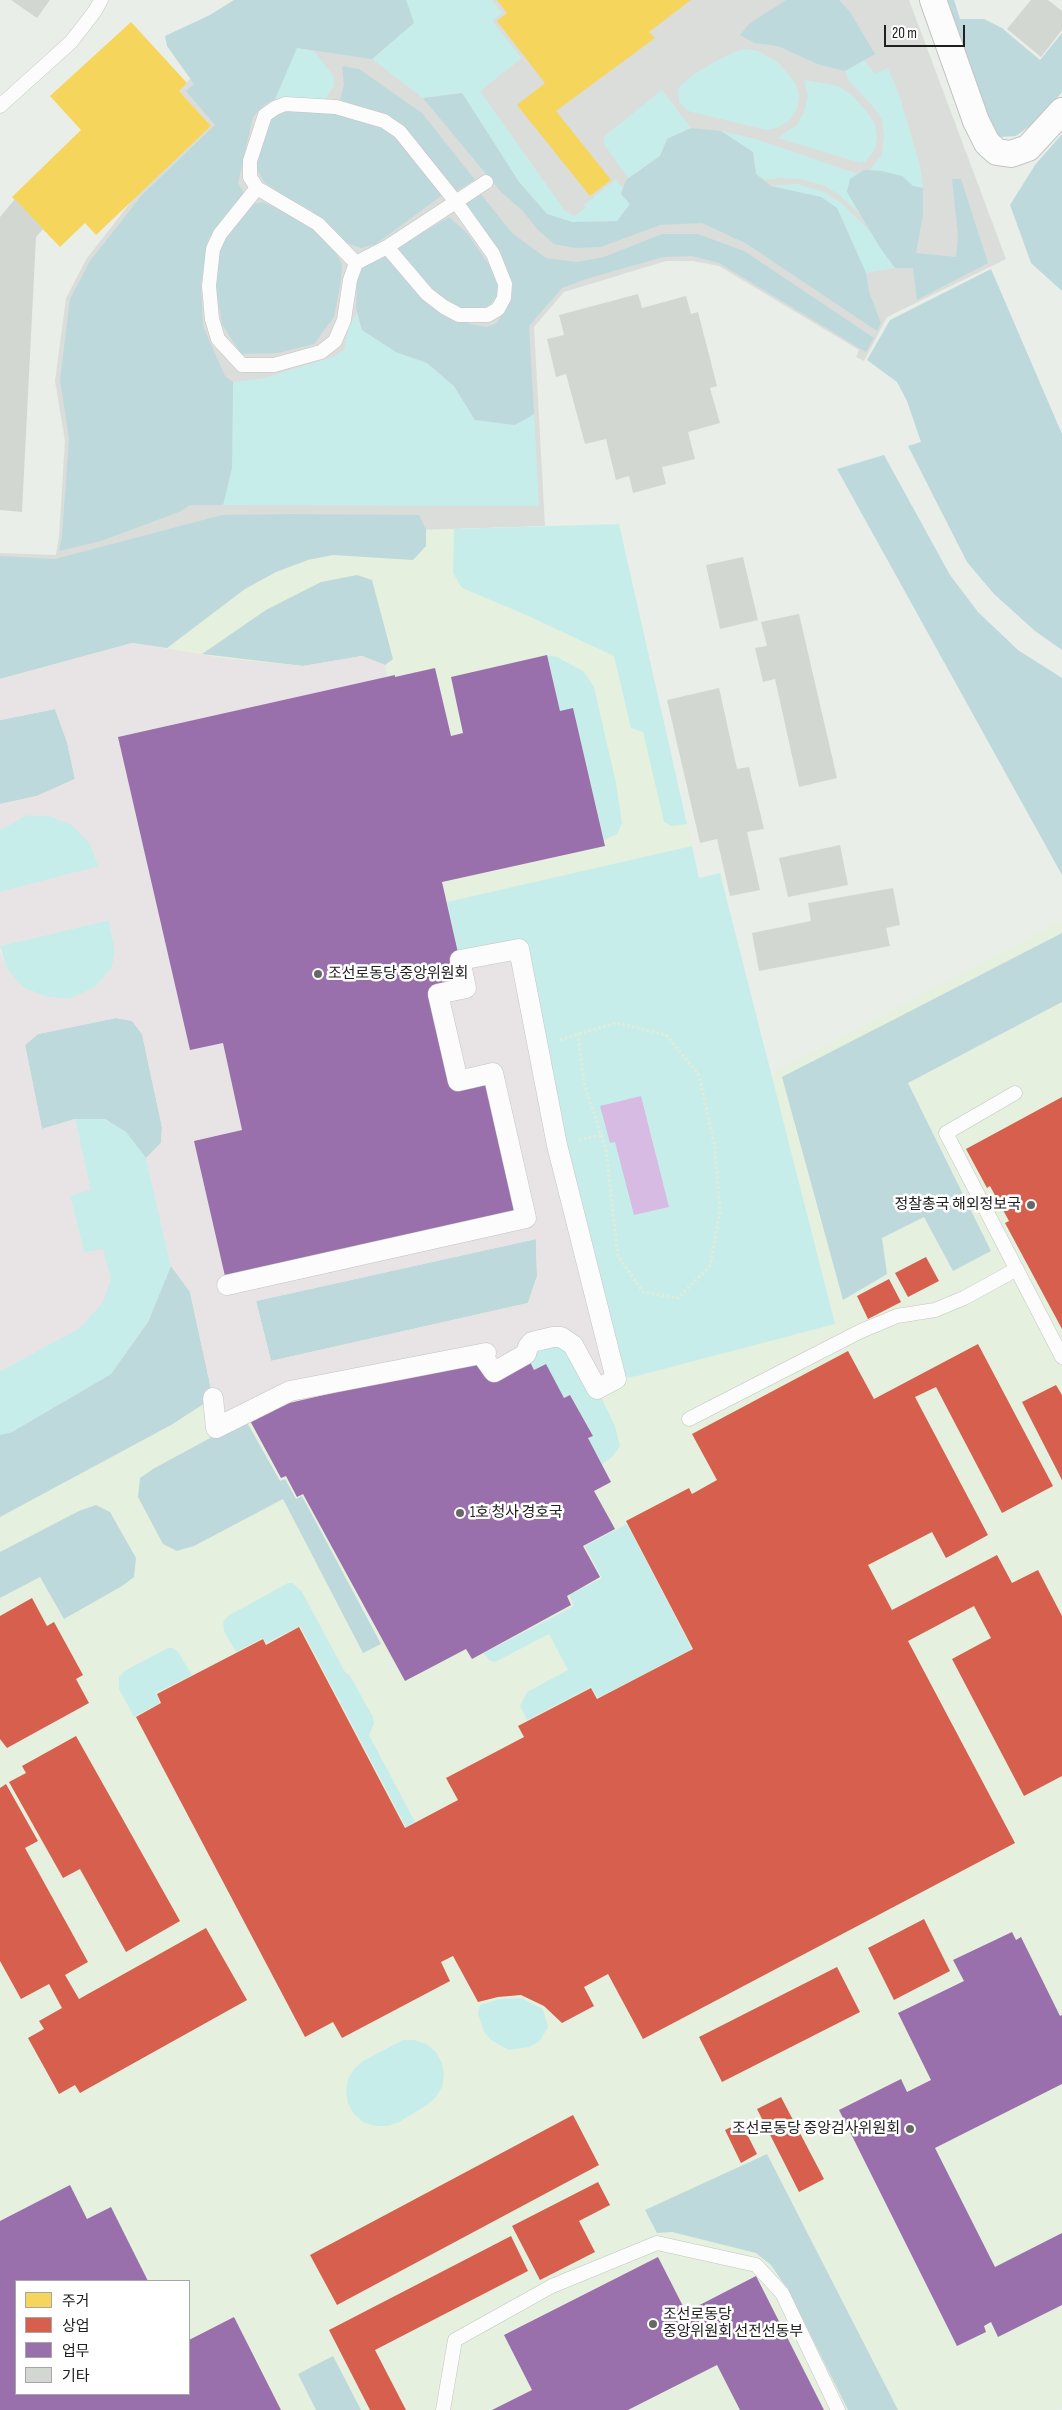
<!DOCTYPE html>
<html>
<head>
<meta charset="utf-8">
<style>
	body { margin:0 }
	#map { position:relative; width:1062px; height:2410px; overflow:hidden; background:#e9eee9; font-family:"Sofia Sans Condensed","Noto Sans KR",sans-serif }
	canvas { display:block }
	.legend { position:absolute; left:15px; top:2280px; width:175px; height:115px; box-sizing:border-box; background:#fff; border:1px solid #a6a6a6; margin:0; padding:6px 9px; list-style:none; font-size:15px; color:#202020 }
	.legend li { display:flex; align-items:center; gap:10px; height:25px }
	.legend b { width:25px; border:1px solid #a6a6a6 }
	.scale { position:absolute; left:884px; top:25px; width:81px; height:22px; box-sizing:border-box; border:2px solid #202020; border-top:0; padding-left:6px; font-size:15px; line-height:18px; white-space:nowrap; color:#202020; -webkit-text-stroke:4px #fff; paint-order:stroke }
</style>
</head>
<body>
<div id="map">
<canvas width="1062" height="2410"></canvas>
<ul class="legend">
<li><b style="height:14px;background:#f6d55c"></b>주거</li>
<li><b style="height:14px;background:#d6604d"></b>상업</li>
<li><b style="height:14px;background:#9970ab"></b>업무</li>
<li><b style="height:14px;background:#d3d7d2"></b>기타</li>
</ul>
<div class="scale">20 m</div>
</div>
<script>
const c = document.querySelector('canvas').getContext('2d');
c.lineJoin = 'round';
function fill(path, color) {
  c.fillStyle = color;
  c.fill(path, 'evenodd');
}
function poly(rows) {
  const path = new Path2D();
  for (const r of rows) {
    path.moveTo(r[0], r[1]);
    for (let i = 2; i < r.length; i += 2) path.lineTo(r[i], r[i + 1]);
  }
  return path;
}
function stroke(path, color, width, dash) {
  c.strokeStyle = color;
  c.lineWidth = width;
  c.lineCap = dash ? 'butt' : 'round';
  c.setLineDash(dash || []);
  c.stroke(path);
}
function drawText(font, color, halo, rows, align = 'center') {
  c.font = font + ' "Sofia Sans Condensed","Noto Sans KR",sans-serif';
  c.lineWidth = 5;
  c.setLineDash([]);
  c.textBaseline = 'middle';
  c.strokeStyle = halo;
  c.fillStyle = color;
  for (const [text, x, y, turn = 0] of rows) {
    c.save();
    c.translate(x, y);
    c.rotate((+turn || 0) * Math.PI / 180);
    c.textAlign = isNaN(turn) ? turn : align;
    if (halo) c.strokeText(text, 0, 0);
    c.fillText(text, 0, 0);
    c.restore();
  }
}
const residential = poly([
	[262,0,909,0,1006,259,887,317,864,361,856,357,859,350,719,266,693,261,666,261,564,292,534,327,545,526,330,533,0,576,0,553,56,555,59,536,65,441,55,381,66,298,87,258,138,193,211,126,179,91]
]);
const commercial = poly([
	[619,524,699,878,720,873,771,1074,1062,921,1062,2406,1055,2410,0,2410,0,576,330,533],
	[16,2281,189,2281,189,2394,16,2394]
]);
const grass = poly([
	[406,0,492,0,502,13,492,21,522,58,480,91,565,211,574,216,586,208,584,205,616,179,623,189,621,194,630,204,617,222,572,222,547,214,519,182,462,93,423,98,372,59,413,23],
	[297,48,314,51,333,76,334,85,327,97,318,104,275,99],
	[746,49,758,51,779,63,796,84,799,97,797,109,790,120,779,127,767,130,688,111,679,102,678,88,694,74,731,53],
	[864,60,875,74,888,68,900,97,920,166,923,188,913,186,902,176,870,170,882,154,884,136,882,120,873,106,849,81,845,71],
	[804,80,838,86,853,96,867,112,875,124,877,138,875,149,866,161,861,163,778,138,797,125,804,112,808,96],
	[662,90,691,128,667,139,660,156,628,178,604,144,604,138,607,134],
	[721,131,756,139,858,174,850,179,847,192,862,216,838,194,825,186,800,179,781,178,764,180,756,174,753,152],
	[795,184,822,191,840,202,872,233,895,268,866,273,837,208,821,197,771,186],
	[357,313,362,330,396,352,427,363,454,386,475,420,515,425,534,414,539,506,223,505,232,468,233,382,261,379,333,357,344,350,349,326],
	[619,524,687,824,672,826,664,822,643,732,631,728,614,656,524,614,462,588,453,573,454,529],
	[547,655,557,657,583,671,594,687,616,783,622,823,617,834,604,840,573,709,560,711],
	[27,815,50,816,72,825,90,844,99,867,0,892,0,830],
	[692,846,699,878,720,873,835,1324,637,1376,616,1379,460,960,447,902],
	[109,920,115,951,112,967,94,988,69,999,47,997,24,988,7,969,0,946],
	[83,1118,105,1119,126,1132,146,1158,171,1266,148,1322,111,1374,12,1432,0,1435,0,1371,80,1328,84,1252,70,1196,90,1189,75,1119],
	[553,1337,597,1389,615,1426,620,1446,611,1458,602,1464,588,1438,593,1435,571,1396,564,1398,546,1364,534,1370,526,1354],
	[627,1524,692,1649,598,1698,591,1687,527,1720,520,1706,527,1692,568,1670,549,1634,495,1662,489,1660,484,1653,574,1606,569,1595,602,1578,585,1546],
	[288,1583,293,1583,302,1592,345,1672,350,1676,373,1717,374,1724,369,1735,415,1822,406,1827,300,1626,266,1643,263,1638,236,1652,224,1631,223,1622,228,1616],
	[168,1648,173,1648,178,1652,192,1675,156,1693,160,1703,134,1717,119,1689,119,1677,126,1670],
	[521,1998,543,2009,548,2027,539,2042,529,2047,509,2050,491,2040,484,2032,478,2014,480,2005,500,1999],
	[403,2040,415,2040,426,2044,436,2052,442,2063,444,2075,442,2087,436,2097,427,2105,399,2122,387,2126,375,2126,363,2122,354,2114,348,2103,346,2092,348,2079,354,2069,363,2061]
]);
const forest = poly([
	[234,0,406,0,414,23,372,59,297,48,275,99,264,105,253,117,238,183,244,193,208,240,201,284,203,326,225,376,233,382,232,468,223,505,190,505,179,512,101,541,59,551,62,536,69,439,60,380,70,299,90,261,142,195,215,125,186,91,194,84,167,46,165,36,210,15],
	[786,0,839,0,850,12,875,54,845,71,817,64,778,46,755,43,740,35,749,24],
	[942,0,954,0,960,19,984,19,1002,28,1040,60,1062,33,1062,92,1038,120,1016,136,1000,137,990,128],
	[342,66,359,69,422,113,475,180,455,192,382,113,340,100,344,85],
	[462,93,519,182,547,214,572,222,617,221,630,204,621,194,626,180,660,156,667,139,691,128,721,131,753,152,756,174,771,186,821,197,837,208,866,273,869,292,881,323,877,331,747,244,702,223,660,225,601,247,575,248,554,244,537,229,522,210,501,192,423,98],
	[280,110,332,113,385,129,398,138,440,191,441,196,376,244,361,248,341,241,311,210,284,196,264,182,255,165,270,116],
	[1062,134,1062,291,1031,263,1010,205,1035,165],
	[864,170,882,171,902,176,913,186,923,188,923,215,916,253,956,257,958,236,952,179,961,179,988,263,917,300,913,268,895,268,879,246,847,192,850,179],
	[480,193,512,233,546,258,577,262,604,257,662,234,698,234,744,251,874,338,866,352,719,263,692,256,663,257,586,279,562,288,529,326,534,414,515,425,475,420,454,386,427,363,396,352,362,330,356,308,357,278,364,266,385,257,447,315,471,324,487,327,497,323,511,301,513,283,497,252,463,205],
	[263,202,303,221,319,232,334,249,342,264,341,281,334,317,314,344,278,353,241,354,222,324,215,283,217,257,223,238,251,204],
	[449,217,468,234,501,283,500,293,488,306,469,313,450,307,419,281,395,249],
	[991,269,1062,434,1062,650,1035,631,994,594,967,562,908,446,921,442,907,401,897,382,867,360,890,320],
	[884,455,950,575,978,612,1018,650,1062,678,1062,875,837,469],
	[289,514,419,515,426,530,426,546,413,560,333,555,308,560,276,572,245,589,167,648,132,643,0,679,0,556,55,559,222,515],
	[357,575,372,580,393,659,385,665,362,656,303,666,202,654,266,610,321,582],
	[55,709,67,742,75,779,37,796,0,804,0,720],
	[1062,933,1062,1002,908,1083,991,1251,953,1271,924,1217,882,1238,887,1274,843,1300,782,1077],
	[116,1018,132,1021,142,1034,162,1127,161,1143,146,1158,126,1132,105,1119,75,1119,42,1129,25,1045,38,1034],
	[536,1239,537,1276,528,1303,271,1361,256,1301],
	[171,1266,190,1292,213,1398,171,1425,0,1517,0,1435,12,1432,111,1374,148,1322],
	[245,1419,280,1481,285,1479,296,1499,302,1496,381,1644,363,1653,283,1499,194,1546,177,1551,163,1544,138,1497,140,1478,153,1469],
	[96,1505,110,1512,136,1558,134,1577,122,1586,64,1619,40,1577,0,1598,0,1552,79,1511],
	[767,2154,898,2410,848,2410,788,2290,771,2265,756,2253,672,2232,657,2233,645,2210],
	[333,2356,361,2410,316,2410,298,2374]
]);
const plaza = poly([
	[133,643,223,658,303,666,362,656,385,665,387,677,118,737,190,1049,223,1043,242,1130,194,1141,227,1285,458,1081,438,994,460,960,519,949,616,1379,597,1389,561,1337,494,1372,290,1391,216,1428,213,1398,190,1292,171,1266,146,1158,161,1143,162,1127,142,1034,132,1021,116,1018,38,1034,25,1045,42,1129,75,1119,90,1190,70,1196,84,1252,103,1249,111,1279,103,1302,80,1328,0,1371,0,951,7,969,24,988,47,997,69,999,94,988,112,967,115,951,109,920,0,946,0,892,99,866,90,844,72,825,50,816,27,815,0,830,0,804,37,796,75,779,67,742,55,709,0,720,0,679],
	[536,1239,537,1276,528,1303,271,1361,256,1301]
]);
const water = poly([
	[641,1096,669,1207,634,1215,615,1142,610,1143,600,1106]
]);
const homes = poly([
	[497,0,691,0,649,32,655,38,556,111,611,180,590,196,517,105,545,83,497,21,507,13],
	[131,22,187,83,179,91,211,126,96,235,85,223,60,247,12,197,81,130,50,96]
]);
const shops = poly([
	[1062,1097,1062,1329,1005,1223,1009,1221,990,1186,987,1188,966,1149],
	[926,1257,939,1281,908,1297,895,1273],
	[889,1279,901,1302,868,1319,857,1296],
	[978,1344,1053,1486,1002,1513,936,1387,915,1397,988,1535,946,1558,932,1532,868,1565,892,1610,997,1555,1012,1583,1038,1570,1062,1616,1062,1776,1024,1796,952,1659,991,1638,974,1606,908,1641,1015,1843,643,2039,608,1974,584,1987,594,2006,562,2023,544,2006,521,1995,498,1997,478,2002,453,1956,441,1962,450,1981,342,2038,333,2022,305,2037,136,1717,161,1703,157,1694,263,1639,266,1645,299,1627,405,1828,458,1800,446,1778,524,1737,518,1726,591,1688,597,1699,693,1649,626,1521,689,1488,692,1494,717,1480,692,1434,848,1351,874,1399],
	[1056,1385,1062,1395,1062,1480,1022,1402],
	[32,1598,47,1626,54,1622,83,1675,76,1679,89,1703,7,1748,0,1739,0,1616],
	[76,1736,180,1921,126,1952,80,1869,63,1878,9,1782,26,1773,22,1766],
	[6,1784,38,1841,25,1848,88,1962,65,1975,79,1999,206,1928,247,2000,80,2093,75,2085,59,2094,28,2038,44,2029,39,2021,62,2008,49,1984,21,1999,0,1961,0,1788],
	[924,1919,950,1971,894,2000,868,1948],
	[837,1967,860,2012,722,2082,699,2037],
	[781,2097,824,2179,799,2192,757,2109],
	[573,2115,599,2165,337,2305,310,2255],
	[741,2122,757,2154,741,2163,725,2130],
	[598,2182,610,2205,579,2221,595,2252,540,2280,512,2226],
	[511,2236,528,2271,375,2350,406,2410,370,2410,329,2330]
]);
const offices = poly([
	[547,655,560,711,573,708,605,846,442,882,466,988,438,994,458,1081,493,1073,526,1218,227,1285,194,1141,242,1130,223,1043,190,1050,118,737,395,675,395,677,435,668,451,736,463,733,451,677],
	[526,1354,534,1370,546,1364,564,1398,570,1395,593,1436,588,1438,611,1482,594,1491,615,1529,583,1546,600,1577,567,1596,571,1605,472,1659,466,1649,405,1681,303,1494,297,1497,286,1476,281,1478,248,1417,259,1410,484,1358,494,1372],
	[1012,1932,1016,1940,1021,1937,1060,2016,1062,2015,1062,2084,935,2148,995,2267,1062,2233,1062,2305,998,2337,991,2322,984,2326,986,2332,957,2346,839,2110,901,2079,907,2092,931,2080,898,2013,964,1981,953,1960],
	[70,2185,87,2219,111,2207,148,2281,16,2281,16,2394,189,2394,189,2340,234,2317,281,2410,0,2410,0,2221],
	[658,2257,686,2312,756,2276,824,2410,740,2410,717,2365,628,2410,492,2410,532,2390,504,2335]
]);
const building = poly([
	[11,0,50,0,37,18],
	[1031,0,1048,0,1062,11,1062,30,1041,57,1007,29],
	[15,199,43,229,36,237,22,512,0,510,0,217],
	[638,294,642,308,686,296,691,314,698,312,717,386,710,388,720,423,688,432,695,459,662,467,666,484,633,493,629,476,616,480,606,439,585,444,566,374,556,377,547,339,564,335,559,315],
	[743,557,758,620,720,629,706,565],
	[799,614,837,778,799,787,775,679,763,682,755,648,767,646,761,622],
	[719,688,737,769,749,767,764,829,747,832,760,890,730,896,717,839,700,843,667,700],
	[840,845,848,885,788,897,779,858],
	[893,888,900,925,886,928,890,946,759,971,752,933,811,921,808,903]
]);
const path = poly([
	[560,1040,578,1034,617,1023,666,1035,699,1075,715,1148,720,1211,710,1266,678,1298,643,1292,618,1256,606,1150,584,1083,578,1034],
	[579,1140,601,1135]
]);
const service = poly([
	[0,106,71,42,95,11,101,0],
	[257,188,220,234,213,249,209,286,212,319,218,339,242,365,274,365,321,352,335,341,344,320,350,280,356,263,387,247,486,182],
	[356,263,318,224,257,188,250,177,250,161,265,115,275,108,285,104,336,107,384,121,400,132,456,202,493,254,505,284,504,298,498,309,488,315,459,315,444,307,427,294,387,247],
	[1015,1093,946,1133,1062,1357],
	[689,1419,861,1331,897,1316,935,1310,964,1298,1017,1269],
	[443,2410,455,2340,552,2286,657,2243,756,2265,782,2293,838,2410]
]);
const pedestrian = poly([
	[213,1398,216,1428,290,1391,486,1353,484,1358,494,1372,526,1354,528,1347,532,1342,553,1337,561,1337,573,1345,597,1389,616,1379,557,1145,519,949,460,960,466,988,438,994,458,1081,493,1073,526,1218,227,1285]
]);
const minor = poly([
	[933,0,976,121,987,143,997,152,1011,154,1028,148,1062,111]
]);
const markers = [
	[318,974,5,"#666866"],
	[1031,1205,5,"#666866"],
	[460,1513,5,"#666866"],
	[910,2129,5,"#666866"],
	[653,2324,5,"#666866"]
];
const poiNames = [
	["조선로동당 중앙위원회",328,974],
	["정찰총국 해외정보국",1021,1205,"right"],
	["1호 청사 경호국",470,1513],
	["조선로동당 중앙검사위원회",900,2129,"right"],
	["조선로동당",663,2315],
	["중앙위원회 선전선동부",663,2332]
];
fill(residential, '#dbddda');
fill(commercial, '#e6f0de');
fill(grass, '#c7edeb');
fill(forest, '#bed9dc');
fill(plaza, '#e8e3e5');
fill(water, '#d7bbe3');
fill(homes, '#f6d55c');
fill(shops, '#d6604d');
fill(offices, '#9970ab');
fill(building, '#d3d7d2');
stroke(service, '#c3c5c3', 15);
stroke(pedestrian, '#c3c5c3', 21);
stroke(minor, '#c3c5c3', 28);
stroke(path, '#e0ecd9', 3, [2.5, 2.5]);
stroke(service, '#fcfcfc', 14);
stroke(pedestrian, '#fcfcfc', 20);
stroke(minor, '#fcfcfc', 26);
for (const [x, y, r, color] of markers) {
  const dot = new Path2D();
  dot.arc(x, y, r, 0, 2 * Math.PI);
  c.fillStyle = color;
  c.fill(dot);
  stroke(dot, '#fff', 2);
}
drawText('15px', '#202020', '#fff', poiNames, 'left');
</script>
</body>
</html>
